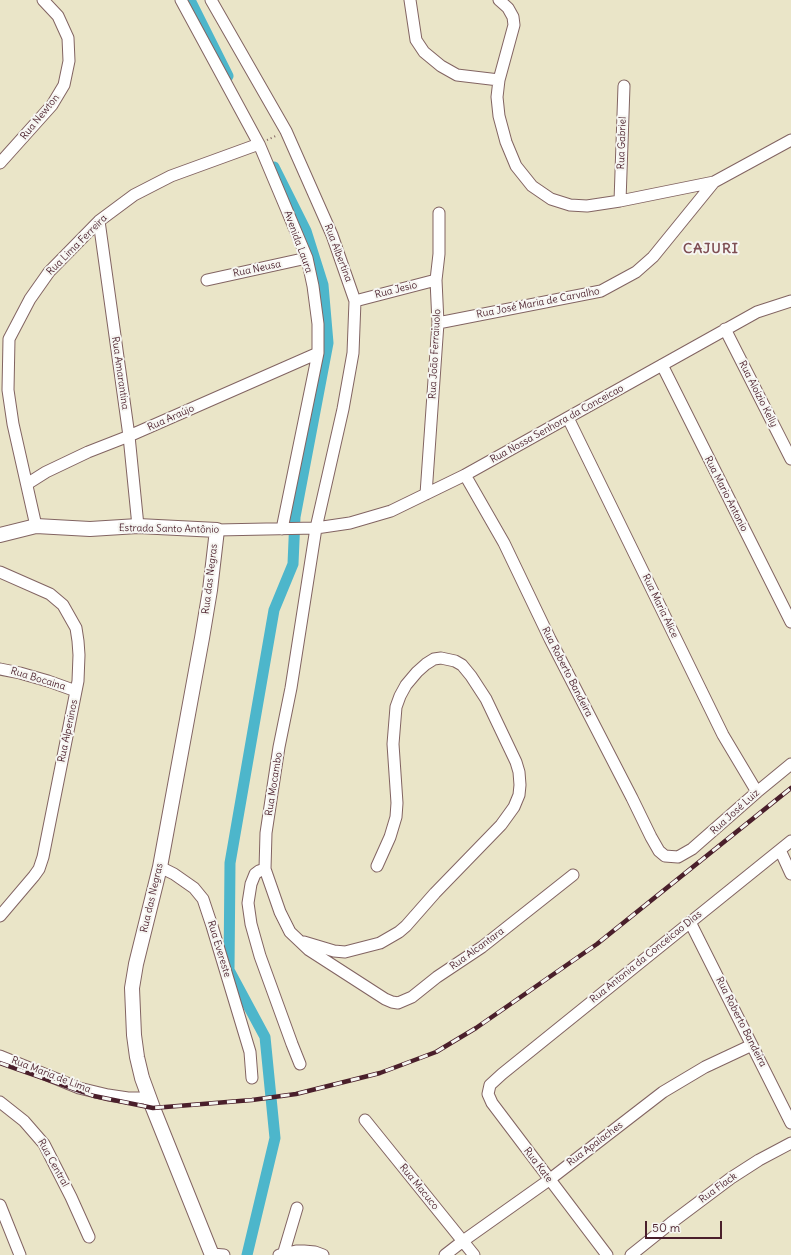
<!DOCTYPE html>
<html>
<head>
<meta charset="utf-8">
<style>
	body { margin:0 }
	#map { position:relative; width:791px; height:1255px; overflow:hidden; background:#eae5c8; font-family:Delius,sans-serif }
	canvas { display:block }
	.scale { position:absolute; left:645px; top:1221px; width:77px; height:18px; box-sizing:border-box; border:2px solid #4a1f2b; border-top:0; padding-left:5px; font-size:12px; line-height:14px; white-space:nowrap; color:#4a1f2b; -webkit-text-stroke:3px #f6f6f2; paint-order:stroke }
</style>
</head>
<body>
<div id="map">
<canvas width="791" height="1255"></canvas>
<div class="scale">50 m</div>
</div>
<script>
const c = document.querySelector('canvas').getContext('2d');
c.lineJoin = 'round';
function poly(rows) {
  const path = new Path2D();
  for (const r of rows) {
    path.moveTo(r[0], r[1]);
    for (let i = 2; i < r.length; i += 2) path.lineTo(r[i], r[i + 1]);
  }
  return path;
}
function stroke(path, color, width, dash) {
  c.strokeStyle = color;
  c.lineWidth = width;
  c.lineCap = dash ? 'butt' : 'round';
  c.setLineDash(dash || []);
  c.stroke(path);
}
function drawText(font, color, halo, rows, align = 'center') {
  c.font = font + ' Delius,sans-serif';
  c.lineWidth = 4;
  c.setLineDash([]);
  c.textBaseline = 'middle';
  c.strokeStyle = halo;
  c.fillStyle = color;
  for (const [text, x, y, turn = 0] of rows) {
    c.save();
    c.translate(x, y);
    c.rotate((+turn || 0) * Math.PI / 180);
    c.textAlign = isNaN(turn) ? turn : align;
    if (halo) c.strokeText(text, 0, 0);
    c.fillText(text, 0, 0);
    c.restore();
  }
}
const canal = poly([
	[190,0,228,76],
	[247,1255,275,1138,265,1037,229,970,230,863,274,610,293,564,295,517,328,343,323,285,306,231,274,167]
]);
const path = poly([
	[267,140,278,135]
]);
const minor = poly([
	[181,0,259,144,307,258,313,286,318,324,318,353,282,529],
	[211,0,286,131,332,235,355,301,353,353,343,409,316,528,291,688,279,747,266,833,265,869,280,912,290,932,309,950,385,999,392,1002,398,1003,412,997,437,977,482,947,573,875],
	[410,0,416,40,424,52,441,66,457,75,499,80],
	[499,0,508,8,513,17,514,25,499,80,497,97,499,116,506,142,516,166,532,186,551,199,570,205,587,206,620,201,714,182,791,140],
	[0,163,52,105,64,85,69,61,68,38,58,16,43,0],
	[620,201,624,86],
	[99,221,129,436,138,526],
	[207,280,307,258],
	[355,301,436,280],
	[438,323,601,291,636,272,653,257,714,182],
	[725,329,791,459],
	[662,365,791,622],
	[568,418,723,735,757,792],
	[465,475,504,543,550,639,632,798,651,837,659,851,665,856,678,857,692,849,757,792,791,764],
	[27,484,46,472,88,452,129,436,318,353],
	[426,494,438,323,436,280,439,254,439,213],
	[36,526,13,424,8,390,9,339,30,299,49,272,99,221,134,195,171,176,259,144],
	[217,530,316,528,350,523,391,511,465,475,757,312,791,301],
	[0,572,50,594,63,605,76,628,78,641,79,655,78,681,43,857,39,869,34,876,0,916],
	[0,669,20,673,48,681,76,691],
	[780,850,791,874],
	[160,867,174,874,194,888,203,899,212,926,250,1052,252,1078],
	[265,869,259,871,255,874,251,884,248,903,251,924,260,956,292,1044,300,1064],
	[690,922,791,1123],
	[304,942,334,951,345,952,380,943,399,932,406,926,435,893,501,825,514,807,519,795,520,785,519,772,516,762,486,699,471,676,462,665,455,661,441,658,434,659,426,664,417,672,406,685,400,696,396,707,393,744,397,803,396,817,390,837,377,866],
	[0,1056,79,1088,108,1095,128,1098,149,1098],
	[0,1102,24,1121,44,1144,71,1197,89,1237],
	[365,1120,474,1255],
	[0,1205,20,1255],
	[212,1254,224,1255],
	[279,1255,296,1251,304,1251,315,1252,323,1255],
	[283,1255,297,1208],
	[445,1255,463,1241,549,1180,663,1092,705,1067,752,1045],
	[607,1255,492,1103,488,1094,490,1085,502,1074,791,841],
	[631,1255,671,1223,731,1178,759,1160,791,1143]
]);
const major = poly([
	[0,535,36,526,90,529,138,526,217,530,210,590,202,638,160,867,136,964,132,988,134,1035,137,1057,142,1078,153,1108,212,1255]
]);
const rail = poly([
	[0,1063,94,1096,153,1108,252,1100,296,1094,380,1073,436,1052,476,1028,597,944,791,788]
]);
const streetNames = [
	["Rua Newton",40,117,-51],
	["Rua Gabriel",622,143,-88],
	["Avenida Laura",298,242,70],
	["Rua Lima Ferreira",77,245,-45],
	["Rua Albertina",338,253,69],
	["Rua Neusa",257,269,-12],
	["Rua Jesio",396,290,-14],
	["Rua José Maria de Carvalho",538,303,-11],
	["Rua João Ferraiuolo",435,354,-87],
	["Rua Amarantina",120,373,82],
	["Rua Aloizio Kelly",758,394,63],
	["Rua Araújo",171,418,-24],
	["Rua Nossa Senhora da Conceicao",557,424,-29],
	["Rua Mario Antonio",726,494,63],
	["Estrada Santo Antônio",169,529,1],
	["Rua das Negras",210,579,-83],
	["Rua Maria Alice",660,606,64],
	["Rua Roberto Bandeira",567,672,63],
	["Rua Bocaina",38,679,17],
	["Rua Alpeninos",68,731,-78],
	["Rua Mocambo",274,784,-81],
	["Rua José Luiz",735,812,-42],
	["Rua das Negras",152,898,-77],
	["Rua Evereste",219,949,73],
	["Rua Alcantara",477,949,-36],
	["Rua Antonia da Conceicao Dias",646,957,-39],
	["Rua Roberto Bandeira",741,1022,63],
	["Rua Maria de Lima",51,1075,21],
	["Rua Apalaches",595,1144,-37],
	["Rua Central",53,1163,61],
	["Rua Kate",538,1165,53],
	["Rua Macuco",419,1187,51],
	["Rua Flack",718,1188,-36]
];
const districtNames = [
	["CAJURI",711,249]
];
stroke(canal, '#4db6cb', 11);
stroke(minor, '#826462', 13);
stroke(major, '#826462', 16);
stroke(path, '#826462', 2, [1, 3]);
stroke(minor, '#fff', 11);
stroke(major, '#fff', 14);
stroke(rail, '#4a1f2b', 4.5);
stroke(rail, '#f6f6f2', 3, [9]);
drawText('10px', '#4a1f2b', '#f6f6f2', streetNames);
c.letterSpacing = '1px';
drawText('bold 14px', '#7e4e53', '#f6f6f2', districtNames);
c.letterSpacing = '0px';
</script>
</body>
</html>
